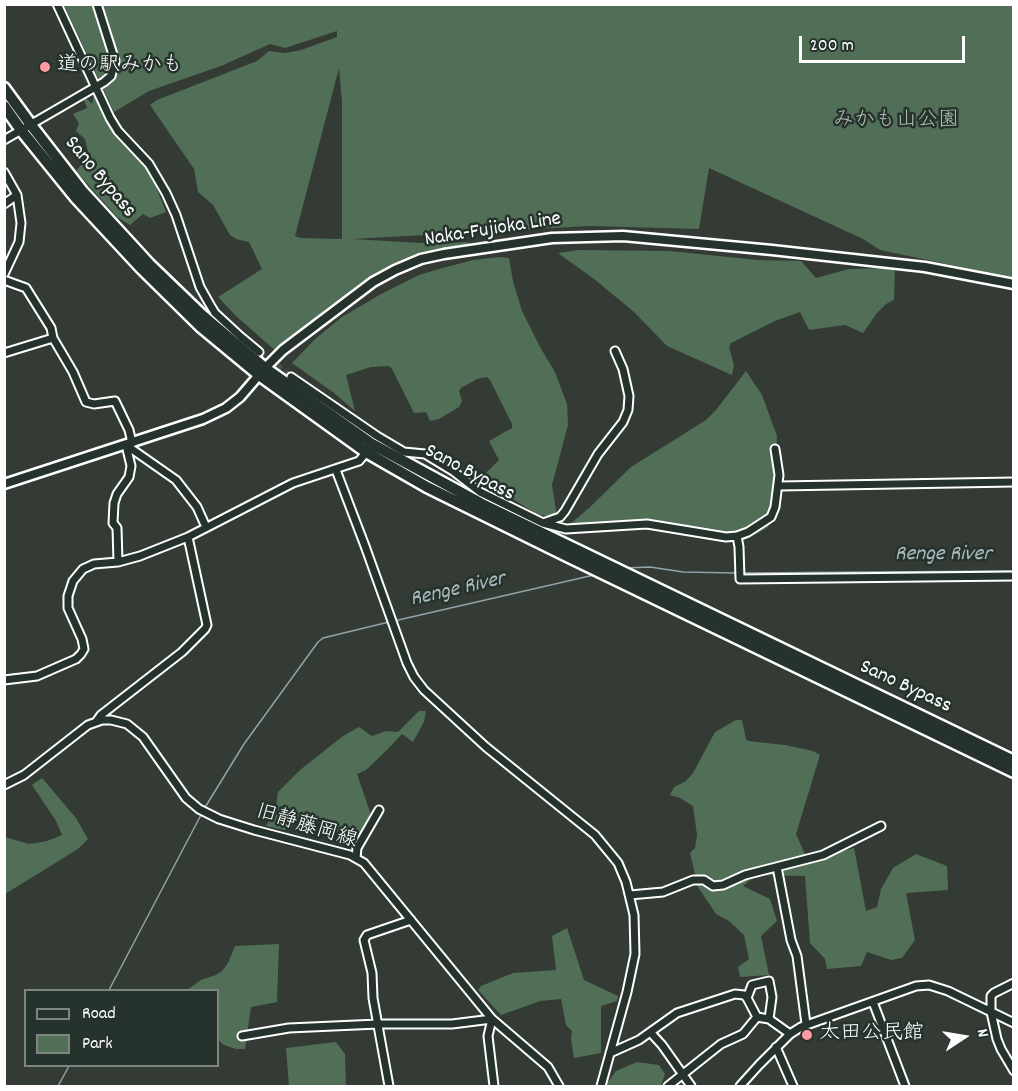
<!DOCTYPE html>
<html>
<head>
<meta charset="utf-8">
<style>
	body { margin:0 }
	#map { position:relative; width:1018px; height:1091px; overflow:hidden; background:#333b34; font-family:Dekko,sans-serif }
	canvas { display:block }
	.frame { position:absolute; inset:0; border:6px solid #fff; pointer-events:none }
	.legend { position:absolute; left:24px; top:989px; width:195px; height:78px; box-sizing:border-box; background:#26332d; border:2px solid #7d8581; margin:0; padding:8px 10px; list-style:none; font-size:18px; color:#fff }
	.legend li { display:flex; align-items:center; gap:12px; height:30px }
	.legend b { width:30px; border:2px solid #7d8581 }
	.north { position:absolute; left:934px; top:1007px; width:60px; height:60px; -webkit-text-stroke:4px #26332d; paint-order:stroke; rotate:78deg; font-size:16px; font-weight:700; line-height:24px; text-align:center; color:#fff }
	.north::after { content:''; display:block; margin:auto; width:21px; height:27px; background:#fff; clip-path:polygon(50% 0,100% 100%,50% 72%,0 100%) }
	.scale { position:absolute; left:799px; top:36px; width:166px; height:27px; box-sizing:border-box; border:3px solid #fff; border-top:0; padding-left:8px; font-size:18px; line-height:21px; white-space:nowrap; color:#fff; -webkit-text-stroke:4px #26332d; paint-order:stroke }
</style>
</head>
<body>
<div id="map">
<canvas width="1018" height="1091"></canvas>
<div class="frame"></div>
<ul class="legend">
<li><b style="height:8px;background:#26332d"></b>Road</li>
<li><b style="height:16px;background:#516e56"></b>Park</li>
</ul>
<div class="north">N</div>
<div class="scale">200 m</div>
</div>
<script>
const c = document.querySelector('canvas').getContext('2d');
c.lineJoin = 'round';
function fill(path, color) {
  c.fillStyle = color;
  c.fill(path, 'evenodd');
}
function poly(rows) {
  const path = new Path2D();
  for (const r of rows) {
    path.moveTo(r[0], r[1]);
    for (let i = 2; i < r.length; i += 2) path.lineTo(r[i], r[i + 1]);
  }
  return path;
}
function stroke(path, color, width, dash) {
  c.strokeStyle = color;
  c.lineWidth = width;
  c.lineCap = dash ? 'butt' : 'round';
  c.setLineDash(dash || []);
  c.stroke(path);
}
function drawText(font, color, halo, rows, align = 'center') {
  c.font = font + ' Dekko,"Klee One",sans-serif';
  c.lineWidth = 5;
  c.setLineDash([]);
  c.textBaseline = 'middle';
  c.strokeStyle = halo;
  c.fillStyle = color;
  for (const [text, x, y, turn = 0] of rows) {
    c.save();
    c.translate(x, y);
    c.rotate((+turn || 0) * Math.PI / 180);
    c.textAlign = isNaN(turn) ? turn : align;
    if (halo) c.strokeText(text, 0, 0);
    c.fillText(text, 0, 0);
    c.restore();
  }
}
const green = poly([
	[64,5,1013,5,1013,278,880,250,863,239,709,168,699,229,590,226,352,239,440,244,466,242,476,245,464,246,439,252,398,266,363,284,309,324,278,353,236,316,218,297,262,269,249,242,236,239,230,235,213,205,198,192,194,169,150,105,157,100,257,61,269,51,285,53,301,50,337,37,337,31,285,48,270,44,221,66,149,91,114,112],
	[339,68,342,102,342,239,300,238,295,236],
	[94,95,113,131,145,167,156,187,166,212,150,218,143,214,130,225,117,217,76,171,89,156,85,139,76,131,79,123,73,114,87,108,84,100,86,98,92,104],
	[578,250,670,251,758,260,801,261,816,278,849,269,895,268,894,300,886,304,877,313,863,333,845,325,809,330,800,312,775,321,731,343,729,347,734,365,732,375,667,346,634,312,594,279,558,253],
	[499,257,509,258,513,281,522,311,540,347,555,372,567,404,568,425,552,485,557,516,552,517,537,514,480,479,499,460,489,441,512,428,512,424,490,380,487,377,477,379,461,388,459,391,462,401,459,407,439,419,430,421,426,412,414,413,392,369,389,366,371,367,346,375,355,411,334,393,292,363,315,339,342,317,381,294,419,275,439,269,473,260],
	[746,371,762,395,777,436,774,517,767,528,741,542,737,542,654,527,569,525,589,508,631,467,706,420,716,410],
	[419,711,426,711,424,722,413,742,402,734,388,749,366,770,357,774,371,815,356,840,330,833,321,819,305,819,285,830,266,826,276,807,278,792,300,770,343,736,359,727,372,736,386,731,398,732],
	[736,720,742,720,746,739,748,741,785,745,813,751,820,755,796,834,808,861,854,848,866,911,877,907,881,889,893,868,916,854,947,866,948,890,906,893,915,940,902,958,891,960,867,952,861,966,827,969,825,959,810,943,805,876,756,875,743,886,770,899,777,921,761,936,769,975,740,977,738,967,749,959,744,935,729,921,716,914,698,887,690,853,695,848,697,835,693,806,680,798,670,795,674,787,686,781,693,773,715,732],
	[42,778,76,818,88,839,79,848,62,859,5,894,5,837,29,844,47,841,62,835,56,821,32,785],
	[567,928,584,980,618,996,617,1001,601,1006,601,1053,574,1058,571,1039,572,1031,566,1025,561,999,540,1001,501,1015,478,990,481,986,513,973,556,970,552,936],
	[279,944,277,1002,251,1007,245,1049,236,1049,224,1045,218,1040,218,990,187,990,201,980,216,975,222,971,228,963,235,946],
	[336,1042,345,1054,346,1086,289,1086,286,1048],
	[637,1062,659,1065,665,1074,661,1086,605,1086,616,1071]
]);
const stream = poly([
	[625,568,650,567,683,572,736,573],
	[741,573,1014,571],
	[394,621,594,575],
	[204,809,244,744,318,642,323,638,389,622],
	[109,990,202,813],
	[58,1086,69,1066]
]);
const minorTunnel = poly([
	[259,352,291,377]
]);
const minor = poly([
	[57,4,110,118,118,131,149,164,166,193,176,215,200,287,209,303,215,313,241,337,259,352],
	[4,140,104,82,111,76,115,61,97,4],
	[4,172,17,195,21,223,19,242,4,274],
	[4,204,17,195],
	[4,280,26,288,51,328,53,338,73,372,86,402,94,404,115,401,129,430,132,443],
	[4,353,53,338],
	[291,377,377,436,404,452,425,454,453,471,480,492,543,523,566,529,647,524,726,537,737,536,748,532,771,517,775,507,779,475,775,449],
	[126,445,176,480,197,507,206,527],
	[336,470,365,546,407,663,414,677,424,690,486,747,595,835,618,863,626,882,634,915,635,954,627,992,601,1086],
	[779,486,1014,482],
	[543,523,560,517,565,511,598,454,623,422,628,410,629,396,623,369,615,351],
	[737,536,739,547,740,579,1014,576],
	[118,562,117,528,113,523,114,503,117,494,129,477,131,466,126,445],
	[4,680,37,676,76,659,81,654,84,649,82,639,68,608,68,596,73,581,83,569,94,564,118,562,140,556,188,537,293,483,359,461,369,449],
	[96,722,101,715,182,652,205,629,207,625,188,537],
	[4,785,24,775,88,725,102,720,111,720,127,724,143,737,186,798,199,809,219,819,254,830,350,855,364,863,492,1019,548,1067,559,1086],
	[356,858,357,848,379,810],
	[777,867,791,940,797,956,806,1024],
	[630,895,663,892,693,880,704,880,713,886,723,885,745,875,823,855,881,826],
	[1014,983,994,993,991,996,991,1012,997,1039,1001,1049,1014,1071],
	[747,998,752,985,769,981,772,997,769,1019,790,1034],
	[873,1002,905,1086],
	[651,1033,662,1045,691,1086],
	[242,1036,289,1028,378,1024,452,1024,492,1019,488,1036,494,1086],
	[776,1047,793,1086],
	[610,1053,639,1040,677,1013,735,994,744,995,747,998,757,1017],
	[389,1086,373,998,372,973,364,940,367,935,411,920],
	[668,1086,721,1044,743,1034,757,1017,769,1019],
	[740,1086,759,1065,790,1034,801,1027,916,986,929,985,948,991,1014,1023]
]);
const major = poly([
	[4,484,203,419,226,408,240,397,265,368,283,350,373,282,395,270,421,259,444,254,552,238,623,236,772,250,925,267,1014,284]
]);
const highway = poly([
	[4,88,31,125,83,192,149,264,202,315,265,368,372,444,482,504,1014,761],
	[4,106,21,130,76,198,142,269,201,327,259,375,366,452,427,487,569,557,1014,772]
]);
const markers = [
	[45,67,6,"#ff9aa2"],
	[807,1035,6,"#ff9aa2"]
];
const poiNames = [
	["道の駅みかも",57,67],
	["太田公民館",819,1035]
];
const parkNames = [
	["みかも山公園",896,122]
];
const streetNames = [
	["Sano Bypass",99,178,50],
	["Naka-Fujioka Line",493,231,-9],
	["Sano Bypass",469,474,28],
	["Sano Bypass",905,688,25],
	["旧静藤岡線",306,828,17]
];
const waterNames = [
	["Renge River",943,556],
	["Renge River",458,591,-13]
];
fill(green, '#516e56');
stroke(stream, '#91a3a8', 1.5);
stroke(minorTunnel, '#474f48', 7, [7, 3.5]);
stroke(minor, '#fff', 11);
stroke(major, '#fff', 13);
stroke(highway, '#fff', 15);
stroke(minor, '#26332d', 7);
stroke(major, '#26332d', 8);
stroke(highway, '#26332d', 10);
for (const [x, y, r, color] of markers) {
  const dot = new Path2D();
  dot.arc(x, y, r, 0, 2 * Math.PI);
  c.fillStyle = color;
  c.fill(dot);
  stroke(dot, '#26332d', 2);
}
drawText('21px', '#fff', '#26332d', poiNames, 'left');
drawText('21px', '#b1beb3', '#26332d', parkNames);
drawText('21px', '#fff', '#26332d', streetNames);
drawText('italic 22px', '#adbabe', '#26332d', waterNames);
</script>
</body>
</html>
